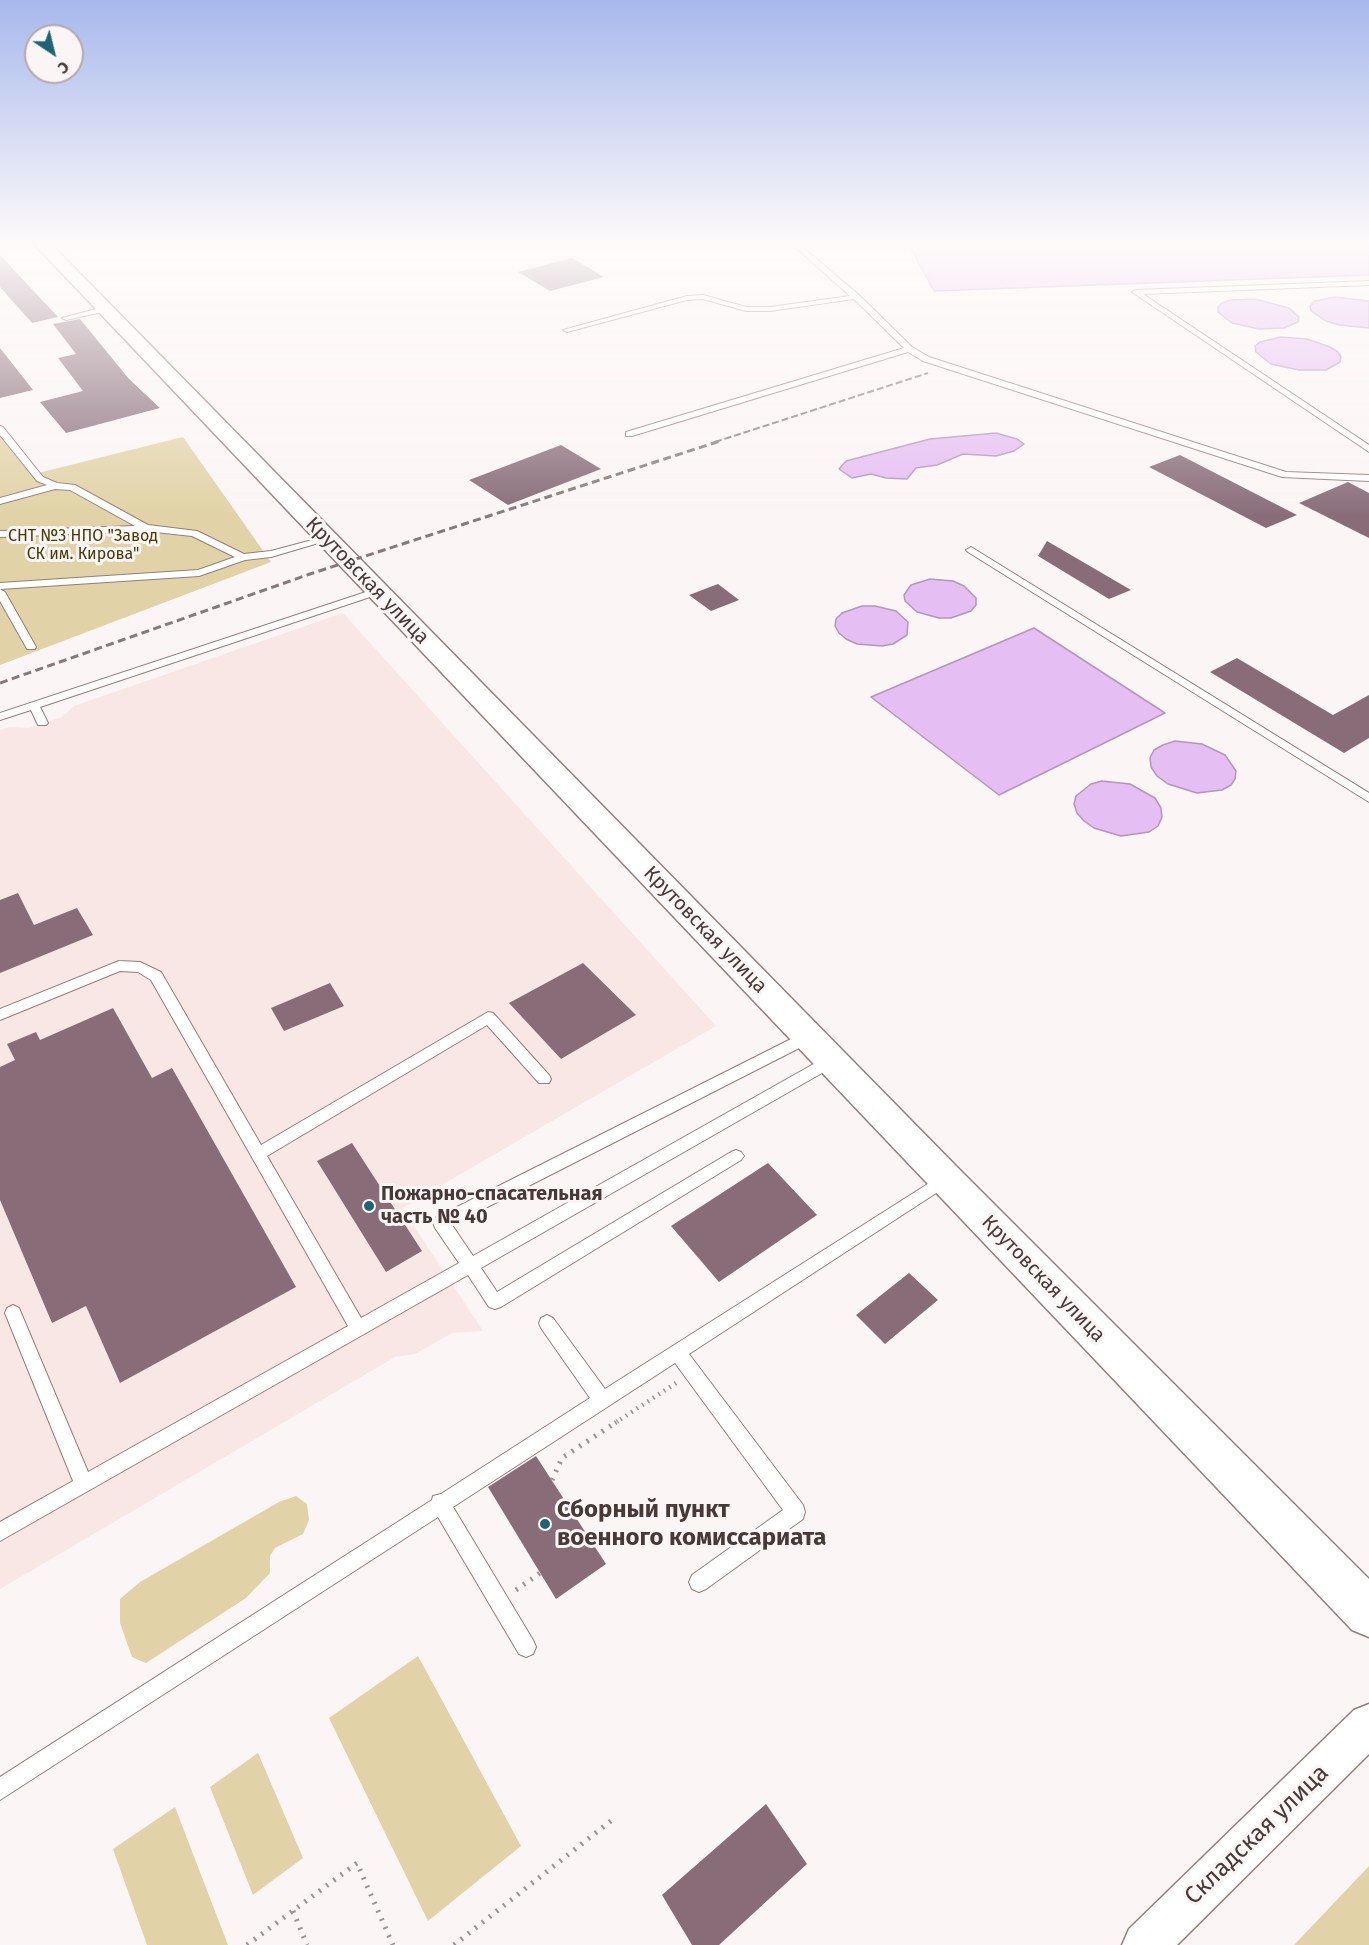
<!DOCTYPE html>
<html>
<head>
<meta charset="utf-8">
<style>
	body { margin:0 }
	#map { position:relative; width:1369px; height:1945px; overflow:hidden; background:#fcf5f5; font-family:"Fira Sans",sans-serif }
	canvas { display:block }
	.north { position:absolute; left:24px; top:24px; width:60px; height:60px; box-sizing:border-box; background:#fcf5f5; border:2px solid #b3aaa9; border-radius:50%; rotate:145deg; font-size:16px; font-weight:700; line-height:24px; text-align:center; color:#463938 }
	.north::after { content:''; display:block; margin:auto; width:21px; height:27px; background:#1e6475; clip-path:polygon(50% 0,100% 100%,50% 72%,0 100%) }
</style>
</head>
<body>
<div id="map">
<canvas width="1369" height="1945"></canvas>
<div class="north">С</div>
</div>
<script>
const c = document.querySelector('canvas').getContext('2d');
c.lineJoin = 'round';
function fill(path, color) {
  c.fillStyle = color;
  c.fill(path, 'evenodd');
}
function poly(rows) {
  const path = new Path2D();
  for (const r of rows) {
    path.moveTo(r[0], r[1]);
    for (let i = 2; i < r.length; i += 2) path.lineTo(r[i], r[i + 1]);
  }
  return path;
}
function stroke(path, color, width, dash) {
  c.strokeStyle = color;
  c.lineWidth = width;
  c.lineCap = dash ? 'butt' : 'round';
  c.setLineDash(dash || []);
  c.stroke(path);
}
function drawText(font, color, halo, rows, align = 'center') {
  c.font = font + ' "Fira Sans",sans-serif';
  c.lineWidth = 6;
  c.setLineDash([]);
  c.textBaseline = 'middle';
  c.strokeStyle = halo;
  c.fillStyle = color;
  for (const [text, x, y, turn = 0] of rows) {
    c.save();
    c.translate(x, y);
    c.rotate((+turn || 0) * Math.PI / 180);
    c.textAlign = isNaN(turn) ? turn : align;
    if (halo) c.strokeText(text, 0, 0);
    c.fillText(text, 0, 0);
    c.restore();
  }
}
const built = poly([
	[343,613,716,1026,402,1208,483,1331,452,1333,415,1354,395,1357,0,1589,0,730,9,727,29,728,62,717,74,706]
]);
const green = poly([
	[0,424,38,473,183,437,271,562,0,665],
	[296,1496,307,1504,309,1520,303,1534,275,1548,270,1556,270,1573,246,1598,146,1663,132,1657,120,1623,120,1599,140,1582,279,1502],
	[418,1656,521,1846,428,1921,329,1718],
	[258,1753,303,1858,253,1895,210,1787],
	[175,1807,228,1945,147,1945,113,1849],
	[1369,1866,1369,1945,1294,1945]
]);
const water = poly([
	[909,245,1369,245,1369,275,934,291,909,245],
	[1335,297,1369,301,1369,328,1339,325,1326,321,1311,311,1310,306,1315,301,1335,297],
	[1255,299,1289,308,1299,317,1298,322,1284,328,1259,329,1232,323,1218,312,1218,307,1222,303,1231,300,1255,299],
	[1281,337,1307,339,1330,347,1338,352,1341,357,1340,362,1326,370,1299,370,1271,364,1256,352,1255,346,1260,342,1281,337],
	[996,433,1017,439,1024,444,1014,451,996,456,963,454,937,465,916,468,907,479,886,478,871,474,852,478,839,469,846,461,930,439,996,433],
	[930,579,953,581,964,586,976,598,976,605,971,611,951,618,939,618,917,612,905,601,904,595,911,585,930,579],
	[862,606,875,606,896,611,908,622,907,635,893,644,882,646,857,644,846,639,839,633,835,626,836,619,842,613,862,606],
	[1034,628,1165,713,999,795,871,697,1034,628],
	[1175,741,1202,744,1225,755,1236,771,1235,779,1231,785,1222,790,1197,793,1168,784,1157,776,1151,767,1150,758,1154,750,1163,745,1175,741],
	[1102,781,1130,784,1155,798,1161,808,1162,817,1158,826,1149,832,1121,836,1094,828,1084,821,1077,813,1074,804,1076,796,1091,784,1102,781]
]);
const building = poly([
	[0,255,58,317,32,323,0,287],
	[572,258,604,277,550,291,518,272],
	[80,319,129,379,160,408,66,433,40,402,83,391,58,358,76,354,53,324],
	[0,348,33,390,0,398],
	[561,445,601,469,508,505,469,480],
	[1180,455,1297,515,1266,528,1149,467],
	[1348,482,1369,493,1369,538,1299,503],
	[1047,541,1131,590,1109,599,1038,556],
	[718,584,739,600,711,611,689,595],
	[1237,658,1333,715,1369,695,1369,738,1344,753,1210,672],
	[18,893,34,925,77,908,93,935,0,973,0,900],
	[583,963,636,1015,561,1059,509,1003],
	[330,983,344,1006,284,1031,271,1008],
	[113,1008,152,1078,172,1068,296,1287,120,1383,86,1306,52,1323,0,1200,0,1067,15,1060,7,1044,36,1032,40,1040],
	[352,1143,422,1251,386,1272,317,1161],
	[768,1163,817,1215,719,1282,671,1226],
	[909,1273,938,1300,885,1344,856,1315],
	[536,1456,606,1564,556,1599,488,1487],
	[766,1804,807,1864,719,1945,692,1945,662,1895]
]);
const pathFar1 = poly([
	[615,1423,676,1383]
]);
const path = poly([
	[552,1480,562,1458,618,1421],
	[516,1590,540,1573],
	[293,1911,307,1945],
	[247,1945,357,1863,393,1945],
	[454,1945,612,1820]
]);
const lane = poly([
	[793,245,800,245,859,295,912,347,929,357,1286,472,1369,475,1369,481,1282,477,923,361,908,352,632,436,626,436,626,432,904,348,854,299,770,311,746,311,703,299,687,300,567,332,563,330,687,296,703,295,746,307,770,307,850,296,793,245],
	[1369,281,1369,285,1143,294,1369,445,1369,452,1132,292,1136,290,1369,281],
	[104,307,108,309,107,311,66,320,62,318,104,307],
	[0,426,3,427,43,477,57,483,75,485,148,525,197,531,244,554,271,551,327,536,332,539,271,557,245,560,199,576,0,589,0,583,198,570,235,557,192,536,146,531,0,537,0,531,135,526,70,490,55,489,0,504,0,498,47,485,37,481,0,435,0,426],
	[971,547,1369,793,1369,802,968,552,966,550,971,547],
	[378,588,382,589,382,593,40,707,48,723,46,725,38,725,31,710,0,720,0,713,378,588],
	[0,589,5,592,36,647,35,649,27,649,26,647,0,601,0,589],
	[119,961,140,962,161,972,261,1145,488,1012,493,1013,549,1075,551,1079,549,1083,539,1083,487,1025,267,1156,361,1318,459,1263,435,1228,433,1223,435,1218,803,1033,813,1033,815,1037,813,1041,452,1225,473,1256,826,1057,836,1057,838,1061,836,1065,481,1268,497,1292,731,1152,736,1150,741,1152,744,1156,741,1160,501,1307,495,1309,489,1307,468,1275,0,1541,0,1522,73,1481,5,1313,7,1308,13,1305,19,1308,88,1472,348,1326,151,980,138,972,120,971,0,1020,0,1009,119,961],
	[945,1173,950,1174,953,1179,950,1184,689,1354,803,1505,805,1512,803,1519,706,1589,699,1592,692,1589,689,1582,692,1575,783,1510,675,1363,453,1507,533,1640,536,1647,533,1654,526,1657,519,1654,438,1517,0,1800,0,1777,432,1500,433,1496,441,1494,590,1398,541,1328,539,1323,541,1318,547,1315,553,1318,605,1389,945,1173]
]);
const street = poly([
	[1369,1704,1369,1754,1177,1945,1122,1945,1129,1929,1354,1710,1369,1704]
]);
const secondary = poly([
	[35,245,52,245,958,1168,1369,1579,1369,1637,1352,1630,35,245]
]);
const railFar1 = poly([
	[715,442,928,373]
]);
const rail = poly([
	[0,683,310,574,720,441]
]);
const markers = [
	[369,1206,6,"#1e6475"],
	[545,1524,6,"#1e6475"]
];
const farParknames = [
	["СНТ №3 НПО \"Завод",83,537],
	["СК им. Кирова\"",83,555]
];
const streetNames = [
	["Крутовская улица",367,581,46],
	["Крутовская улица",705,930,46],
	["Крутовская улица",1043,1279,46]
];
const poiNames = [
	["Пожарно-спасательная",381,1194],
	["часть № 40",381,1217]
];
const nearPoinames = [
	["Сборный пункт",557,1510],
	["военного комиссариата",557,1538]
];
const nearStreetnames = [
	["Складская улица",1257,1835,-44]
];
fill(built, '#f8e7e5');
fill(green, '#e1d3a7');
fill(water, '#e5bef3');
stroke(water, '#b596bb', 1.5);
fill(building, '#886d79');
stroke(lane, '#997b79', 2);
stroke(street, '#997b79', 3);
stroke(secondary, '#997b79', 3);
stroke(pathFar1, '#9c9291', 4.5, [1.5, 5]);
stroke(path, '#9c9291', 5, [2, 7]);
fill(lane, '#fff');
fill(street, '#fff');
fill(secondary, '#fff');
stroke(railFar1, '#857a7a', 2, [7, 3]);
stroke(rail, '#857a7a', 3, [8, 4.5]);
const sky = c.createLinearGradient(0, 0, 0, 517);
sky.addColorStop(0, '#a7b8ec');
sky.addColorStop(0.47, '#fefafa');
sky.addColorStop(1, '#fefafa00');
c.fillStyle = sky;
c.fillRect(0, 0, 1369, 517);
for (const [x, y, r, color] of markers) {
  const dot = new Path2D();
  dot.arc(x, y, r, 0, 2 * Math.PI);
  c.fillStyle = color;
  c.fill(dot);
  stroke(dot, '#fcf5f5', 2);
}
drawText('16px', '#483905', '#fcf5f5', farParknames);
drawText('20px', '#463938', '#fcf5f5', streetNames);
drawText('bold 20px', '#463938', '#fcf5f5', poiNames, 'left');
drawText('bold 24px', '#463938', '#fcf5f5', nearPoinames, 'left');
drawText('24px', '#463938', '#fcf5f5', nearStreetnames);
</script>
</body>
</html>
